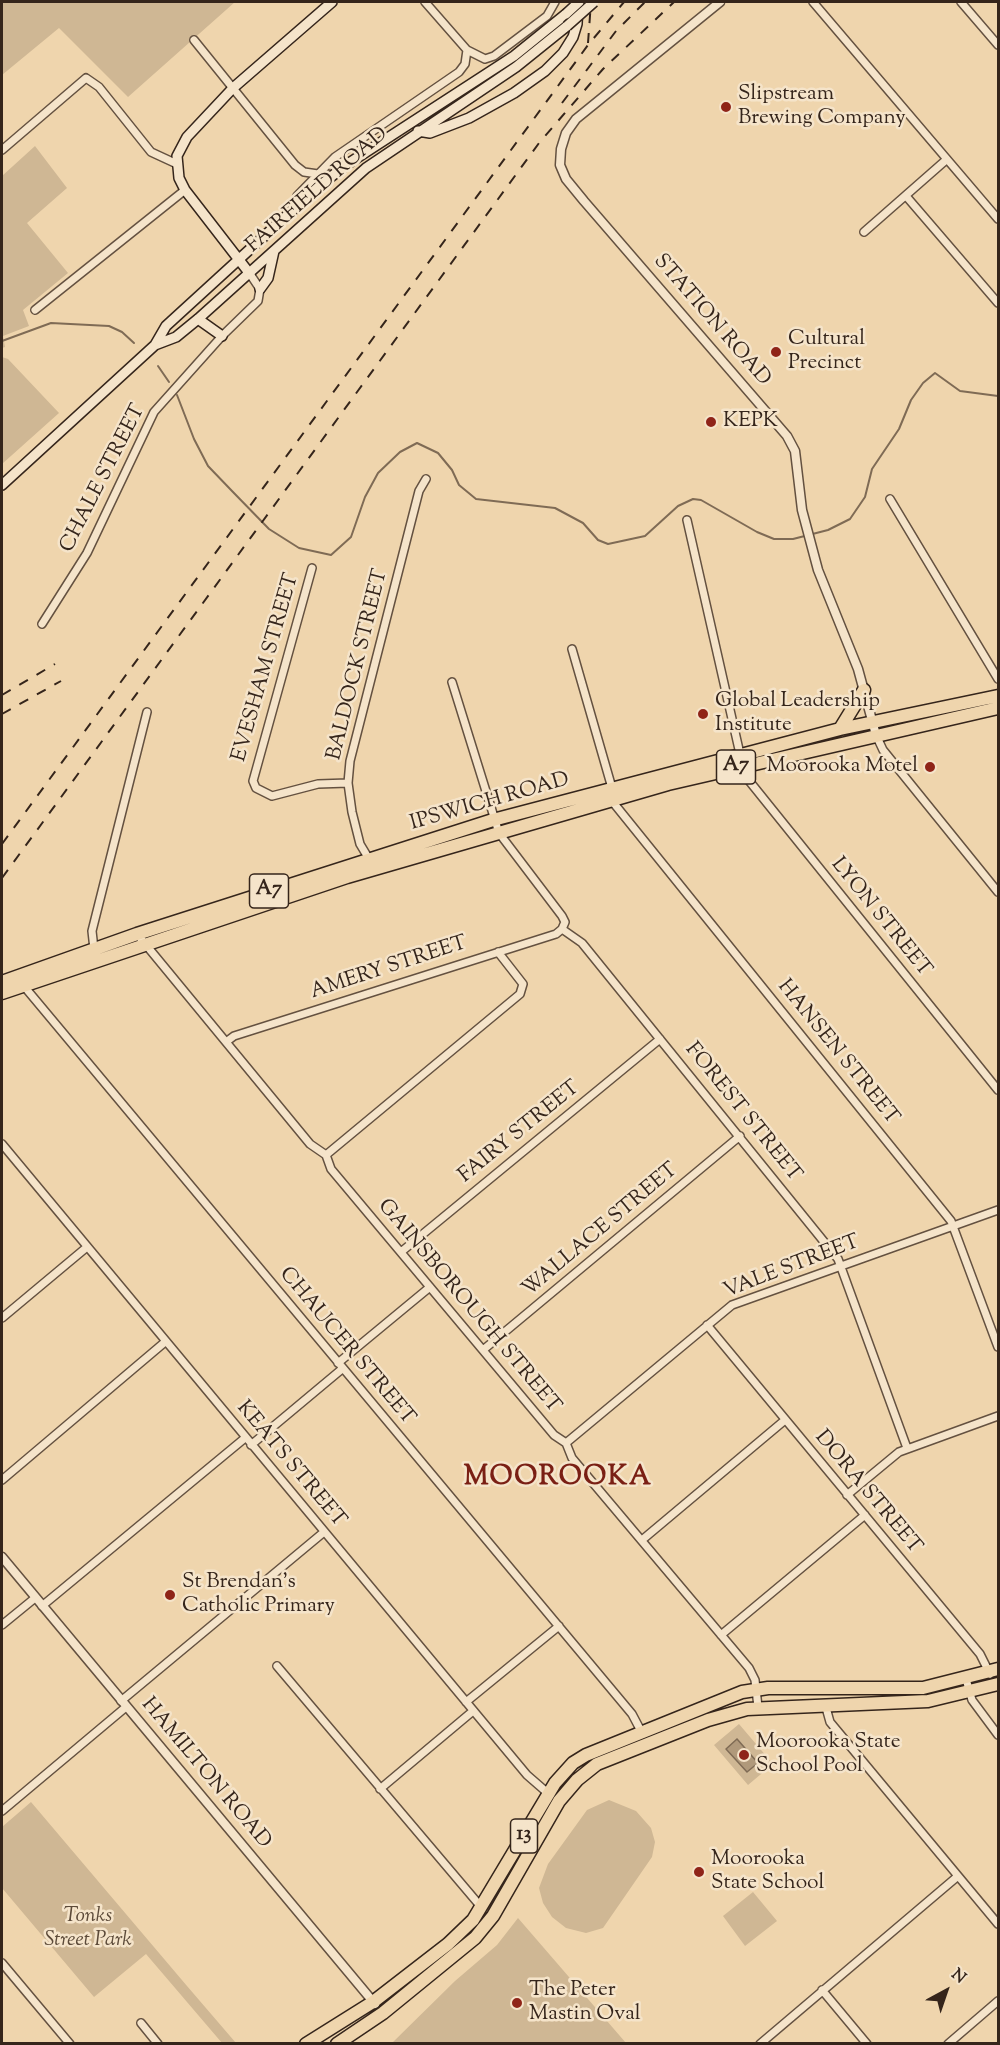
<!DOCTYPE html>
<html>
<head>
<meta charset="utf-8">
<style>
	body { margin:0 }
	#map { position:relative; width:1000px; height:2045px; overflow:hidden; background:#efd5ad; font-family:"Sorts Mill Goudy",serif }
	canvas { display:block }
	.frame { position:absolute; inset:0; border:3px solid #35251b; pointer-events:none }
	.north { position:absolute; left:916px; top:1961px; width:60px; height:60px; -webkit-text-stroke:4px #f5e4ca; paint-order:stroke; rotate:40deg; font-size:16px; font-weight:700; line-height:24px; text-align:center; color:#35251b }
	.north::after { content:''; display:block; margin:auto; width:21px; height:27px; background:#35251b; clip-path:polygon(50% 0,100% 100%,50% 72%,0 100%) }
</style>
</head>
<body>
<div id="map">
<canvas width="1000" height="2045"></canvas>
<div class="frame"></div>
<div class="north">N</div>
</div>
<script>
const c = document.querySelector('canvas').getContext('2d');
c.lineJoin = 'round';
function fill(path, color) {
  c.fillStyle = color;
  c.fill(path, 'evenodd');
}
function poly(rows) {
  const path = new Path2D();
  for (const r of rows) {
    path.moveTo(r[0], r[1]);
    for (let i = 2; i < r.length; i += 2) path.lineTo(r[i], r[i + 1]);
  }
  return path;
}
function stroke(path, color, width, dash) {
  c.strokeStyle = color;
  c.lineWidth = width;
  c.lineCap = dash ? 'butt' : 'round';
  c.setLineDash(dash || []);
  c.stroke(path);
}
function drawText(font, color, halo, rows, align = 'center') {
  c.font = font + ' "Sorts Mill Goudy",serif';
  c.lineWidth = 5;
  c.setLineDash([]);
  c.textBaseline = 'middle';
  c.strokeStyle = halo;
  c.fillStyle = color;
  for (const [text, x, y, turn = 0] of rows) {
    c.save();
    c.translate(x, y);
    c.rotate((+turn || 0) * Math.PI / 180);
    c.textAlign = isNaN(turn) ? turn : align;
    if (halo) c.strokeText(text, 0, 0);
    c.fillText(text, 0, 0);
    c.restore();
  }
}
const green = poly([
	[2,2,235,2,128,97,59,28,2,75],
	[35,146,67,188,27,223,68,273,23,310,29,326,3,336,5,347,2,348,2,176],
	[2,357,8,359,59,413,2,464],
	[739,1724,773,1764,748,1785,714,1745],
	[609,1800,636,1811,651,1828,655,1842,652,1857,603,1928,586,1933,566,1928,552,1917,543,1903,539,1888,548,1864,587,1810],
	[31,1802,187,1986,236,2043,222,2043,146,1954,94,1997,2,1888,2,1827],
	[753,1892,777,1921,745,1946,723,1916],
	[518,1918,626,2043,392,2043,455,1981,497,1945]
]);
const water = poly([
	[737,1739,758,1763,747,1772,726,1749,737,1739]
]);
const stream = poly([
	[2,341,51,323,109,326,122,332,134,343],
	[158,366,169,382],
	[177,395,194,439,208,466,232,491,269,529,299,548,331,555,351,537,365,497,378,473,400,452,417,443,438,453,452,470,459,485,476,499,555,508,583,523,598,540,608,544,645,536,678,506,693,499,701,500,757,532,774,539,793,539,828,530,850,519,865,497,872,469,899,429,911,400,923,383,935,373,960,391,998,396]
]);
const minor = poly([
	[425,2,467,50,485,59,494,56,547,16,555,2],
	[813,2,998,219],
	[961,2,998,45],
	[194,40,295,165,304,172,318,174],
	[2,150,86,78,99,87,151,152,177,164],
	[906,196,998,303],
	[293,210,297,196,335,157,459,72,465,64,467,50],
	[864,232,946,160],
	[35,310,185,190],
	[890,499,998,679],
	[687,520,740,754],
	[312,568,253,781,256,788,272,796,318,784,348,783],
	[42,624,87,553,154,412,222,336,258,301,260,289,250,274],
	[572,649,612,788],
	[452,682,499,833,562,916,565,922,562,929],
	[876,735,883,750,998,892],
	[738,767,998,1090],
	[612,801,951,1221,998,1347],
	[369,859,360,844,352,812,348,783,350,761,419,491,426,479],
	[562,929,582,943,838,1259,907,1448],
	[137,934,310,1144,326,1155,331,1169,554,1435,566,1443,572,1458,749,1668,755,1680,758,1707],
	[94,949,92,931,147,712],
	[23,985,632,1714,641,1731],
	[226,1042,234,1036,556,934,562,929],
	[2,1144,527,1775,550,1795],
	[326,1155,520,994,523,984,498,952],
	[401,1252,660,1039],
	[2,1318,87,1247],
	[707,1325,980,1654,990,1674],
	[483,1350,740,1136],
	[338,1363,430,1287],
	[566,1443,732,1305,998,1210],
	[251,1445,342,1369],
	[2,1480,165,1342],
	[847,1495,899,1452,998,1416],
	[642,1540,785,1420],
	[42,1606,245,1438],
	[2,1625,35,1598],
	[721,1635,865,1515],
	[277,1666,482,1908],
	[966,1679,972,1700,998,1735],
	[121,1701,324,1532],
	[466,1702,559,1626],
	[825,1704,830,1722,998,1924],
	[380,1789,473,1711],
	[2,1811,126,1707],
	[2,1963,70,2044],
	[822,1990,867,2044],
	[141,2023,158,2044],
	[760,2044,958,1876],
	[948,2044,998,2001]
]);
const tertiary = poly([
	[720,2,576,119,566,133,561,149,560,165,566,179,584,201,787,436,795,451,802,510,818,570,858,669,876,735],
	[2,1557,375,2004]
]);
const secondary = poly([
	[418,131,430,133,469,118,514,93,545,71,563,53,573,37,577,24,578,2],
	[250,274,185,190,179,178,177,156,187,137,233,88,332,2],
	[260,289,268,278,274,251],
	[198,319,222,336],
	[155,345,176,337,198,319,366,168,516,67,567,26],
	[2,485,155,345,166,326,318,187,346,165,514,56,566,14]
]);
const trunk = poly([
	[840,729,864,690],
	[2,982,137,934,493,820,840,729,998,696],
	[2,993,347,877,668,784,998,708],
	[306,2044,373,2002,448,1944,473,1920,555,1783,573,1763,586,1755,742,1692,768,1688,923,1688,998,1669],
	[337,2044,383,2013,475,1938,493,1916,559,1801,577,1780,597,1764,708,1720,747,1709,928,1701,998,1684]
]);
const rail = poly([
	[588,43,591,2],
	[562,103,616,31,645,2],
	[2,695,55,664],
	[2,714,61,681],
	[2,844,588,45,624,2],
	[2,878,539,143,603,69,674,2]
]);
const secondaryBridge = poly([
	[566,14,579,2],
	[567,26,594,2]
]);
const markers = [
	[726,107,6,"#8f2418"],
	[776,352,6,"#8f2418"],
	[711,422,6,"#8f2418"],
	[703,714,6,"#8f2418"],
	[930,767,6,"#8f2418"],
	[170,1595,6,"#8f2418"],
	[744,1755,6,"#8f2418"],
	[699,1872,6,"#8f2418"],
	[517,2003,6,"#8f2418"]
];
const shields = [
	[736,767,39],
	[269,891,39],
	[524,1836,27]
];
const shieldNames = [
	["A7",736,767],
	["A7",269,891],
	["13",524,1836]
];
const poiNames = [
	["Slipstream",738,95],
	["Brewing Company",738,119],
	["Cultural",788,340],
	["Precinct",788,364],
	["KEPK",723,422],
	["Global Leadership",715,702],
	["Institute",715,726],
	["Moorooka Motel",918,767,"right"],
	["St Brendan's",182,1583],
	["Catholic Primary",182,1607],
	["Moorooka State",756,1743],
	["School Pool",756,1767],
	["Moorooka",711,1860],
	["State School",711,1884],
	["The Peter",529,1991],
	["Mastin Oval",529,2015]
];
const streetNames = [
	["FAIRFIELD ROAD",318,191,-41],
	["STATION ROAD",711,321,49],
	["CHALE STREET",104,479,-63],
	["BALDOCK STREET",359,665,-76],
	["EVESHAM STREET",267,668,-74],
	["IPSWICH ROAD",490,803,-16],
	["LYON STREET",880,918,51],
	["AMERY STREET",389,969,-18],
	["HANSEN STREET",837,1053,51],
	["FOREST STREET",742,1113,51],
	["FAIRY STREET",520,1133,-39],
	["WALLACE STREET",601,1231,-40],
	["VALE STREET",792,1268,-21],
	["GAINSBOROUGH STREET",468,1307,50],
	["CHAUCER STREET",346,1347,50],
	["KEATS STREET",290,1465,50],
	["DORA STREET",867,1493,50],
	["HAMILTON ROAD",205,1774,50]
];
const parkNames = [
	["Tonks",88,1917],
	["Street Park",88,1941]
];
const districtNames = [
	["MOOROOKA",558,1479]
];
fill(green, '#cfb794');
fill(water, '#b0997b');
stroke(water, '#7f6b55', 1.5);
stroke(stream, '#7f6b55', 2);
stroke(minor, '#645140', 10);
stroke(tertiary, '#645140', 11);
stroke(secondary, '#35251b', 12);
stroke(trunk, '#35251b', 15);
stroke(minor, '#f5e4ca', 7);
stroke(tertiary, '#f5e4ca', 8);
stroke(secondary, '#f5e4ca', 9);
stroke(trunk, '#efd5ad', 12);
stroke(rail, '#35251b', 2, [10, 10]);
stroke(secondaryBridge, '#35251b', 12, []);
stroke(secondaryBridge, '#f5e4ca', 9);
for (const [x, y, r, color] of markers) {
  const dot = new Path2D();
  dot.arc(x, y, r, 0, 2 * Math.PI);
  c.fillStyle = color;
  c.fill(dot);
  stroke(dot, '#f5e4ca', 2);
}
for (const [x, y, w] of shields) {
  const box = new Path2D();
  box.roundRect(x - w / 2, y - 17, w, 34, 4.5);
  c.fillStyle = '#f5e4ca';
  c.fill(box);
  stroke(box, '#35251b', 1.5);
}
drawText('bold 20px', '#35251b', null, shieldNames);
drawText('21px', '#35251b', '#f5e4ca', poiNames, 'left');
drawText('21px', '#35251b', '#f5e4ca', streetNames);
drawText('italic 21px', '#5c4a39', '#f5e4ca', parkNames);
c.letterSpacing = '1.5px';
drawText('bold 27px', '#7a1f14', '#f5e4ca', districtNames);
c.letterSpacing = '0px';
</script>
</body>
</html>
